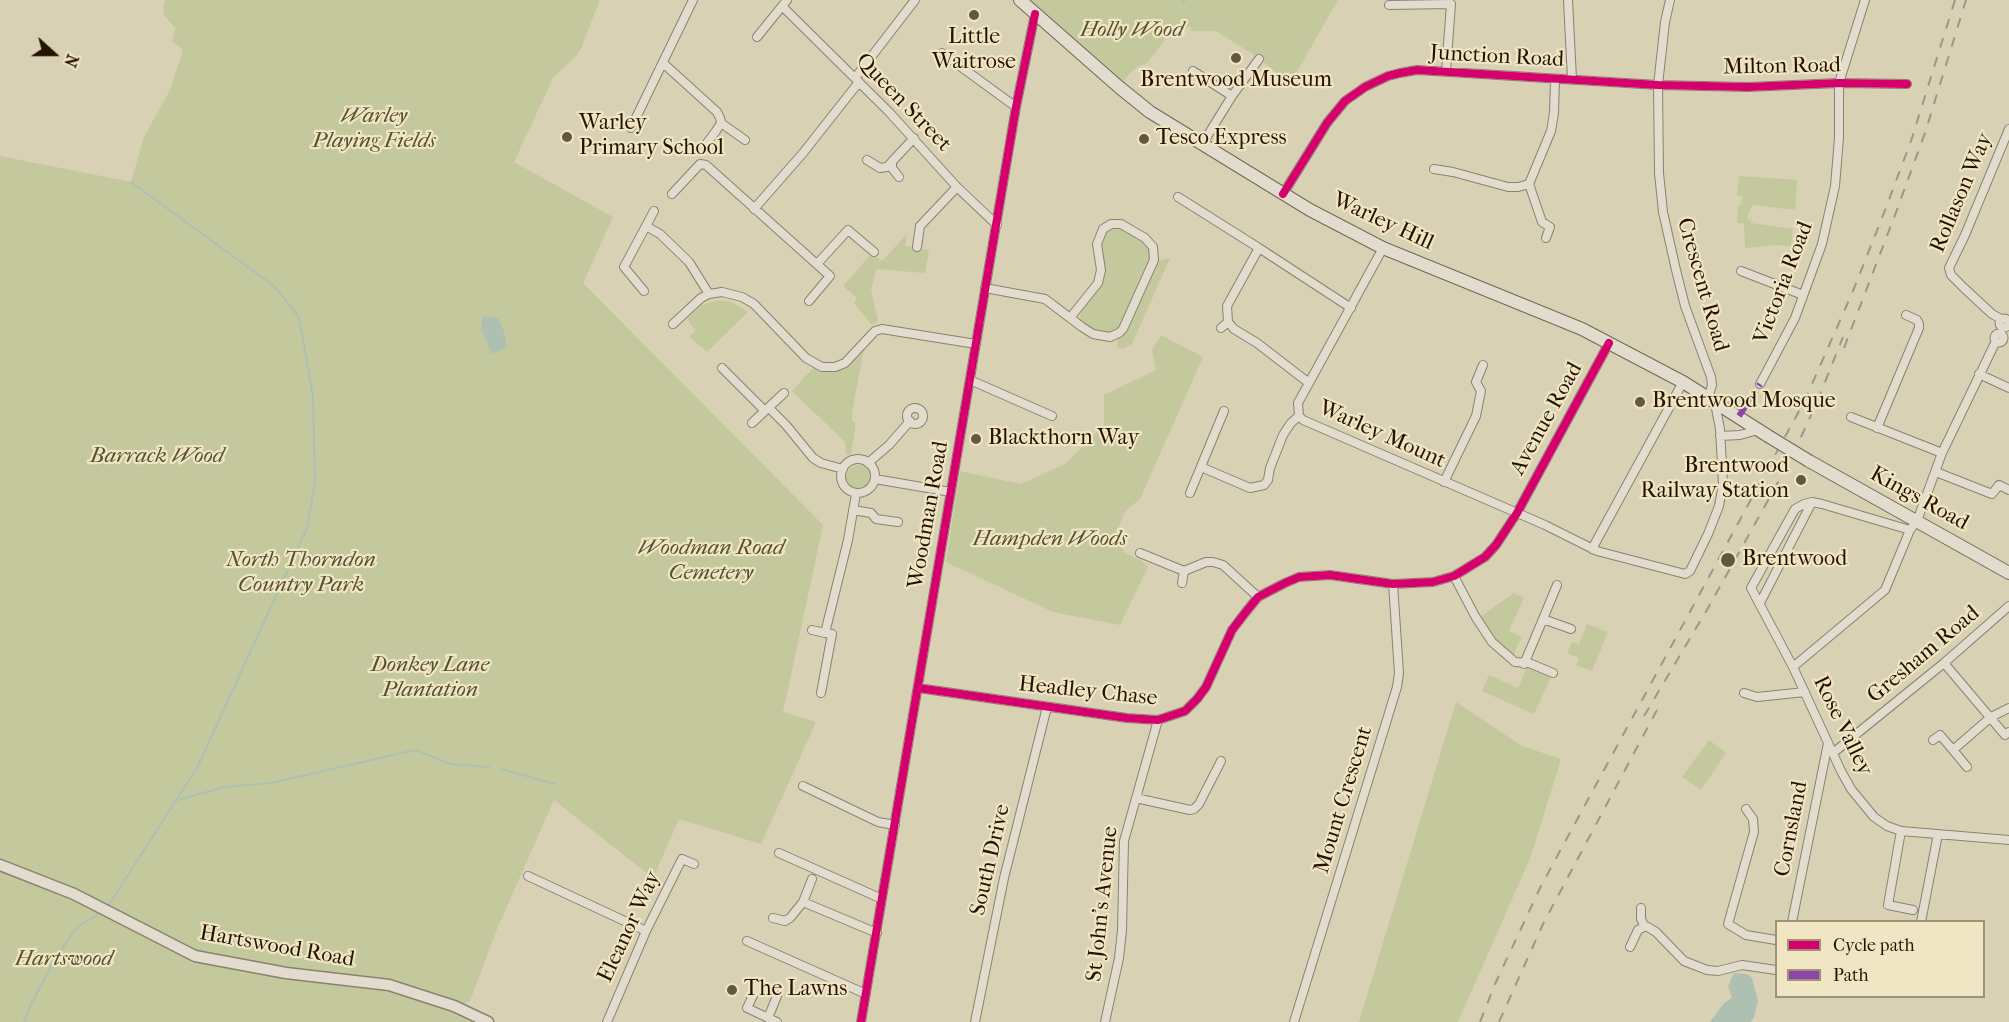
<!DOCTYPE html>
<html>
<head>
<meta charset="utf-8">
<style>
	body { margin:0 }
	#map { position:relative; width:2009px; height:1022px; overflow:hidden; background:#d9d1b4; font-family:"IM FELL French Canon",serif }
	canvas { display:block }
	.legend { position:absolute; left:1775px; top:920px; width:210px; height:78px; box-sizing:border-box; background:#f0e6c4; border:2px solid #9f9276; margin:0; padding:8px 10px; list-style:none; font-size:18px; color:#251300 }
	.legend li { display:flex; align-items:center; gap:12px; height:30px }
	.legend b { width:30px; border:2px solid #9f9276 }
	.north { position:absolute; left:24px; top:24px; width:60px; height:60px; -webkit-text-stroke:4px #f0e6c4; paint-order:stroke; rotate:111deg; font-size:16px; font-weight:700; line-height:24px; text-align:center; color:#251300 }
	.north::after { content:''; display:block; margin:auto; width:21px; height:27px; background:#251300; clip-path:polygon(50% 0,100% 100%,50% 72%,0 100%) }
</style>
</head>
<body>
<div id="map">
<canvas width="2009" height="1022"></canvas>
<ul class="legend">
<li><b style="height:8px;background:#d6006c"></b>Cycle path</li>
<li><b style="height:8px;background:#8e44ad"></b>Path</li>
</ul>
<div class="north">N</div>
</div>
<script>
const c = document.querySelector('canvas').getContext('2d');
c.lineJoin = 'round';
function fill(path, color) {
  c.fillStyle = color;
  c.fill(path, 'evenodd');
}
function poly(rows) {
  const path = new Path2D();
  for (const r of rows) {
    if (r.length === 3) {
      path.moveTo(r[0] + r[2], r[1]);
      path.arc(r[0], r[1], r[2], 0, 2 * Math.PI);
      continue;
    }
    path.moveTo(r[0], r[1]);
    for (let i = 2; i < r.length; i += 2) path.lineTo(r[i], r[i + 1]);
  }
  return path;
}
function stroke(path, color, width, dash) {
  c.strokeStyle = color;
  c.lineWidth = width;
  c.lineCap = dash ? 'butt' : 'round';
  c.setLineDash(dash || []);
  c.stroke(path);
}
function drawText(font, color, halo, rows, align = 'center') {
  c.font = font + ' "IM FELL French Canon",serif';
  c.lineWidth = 4.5;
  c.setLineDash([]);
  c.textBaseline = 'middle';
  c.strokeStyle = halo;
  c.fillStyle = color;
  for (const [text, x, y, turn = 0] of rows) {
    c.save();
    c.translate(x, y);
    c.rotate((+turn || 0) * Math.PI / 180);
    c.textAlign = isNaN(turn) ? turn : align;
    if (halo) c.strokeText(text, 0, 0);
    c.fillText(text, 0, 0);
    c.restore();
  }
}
const green = poly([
	[166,0,600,0,581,48,576,56,553,78,514,162,613,217,583,283,823,525,783,712,816,722,761,844,679,819,653,878,554,800,497,929,470,1001,455,1006,488,1022,0,1022,0,156,131,182,144,137,170,90,183,50,172,41,175,28,164,15,163,6],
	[1020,0,1338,0,1290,84,1259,58,1216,31,1190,31,1191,27,1173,29,1147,63,1139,66,1132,71,1119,87],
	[1739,176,1797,180,1795,210,1752,205,1748,215,1747,219,1751,220,1751,223,1793,229,1791,246,1777,245,1745,248,1744,223,1737,223,1738,205,1743,205,1741,204,1742,196,1737,195],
	[1114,227,1121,228,1138,238,1146,244,1150,253,1148,262,1120,326,1109,333,1095,330,1083,323,1080,318,1081,312,1097,292,1103,281,1104,268,1101,241,1106,232],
	[907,234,905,246,929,250,925,273,876,269,871,290,878,321,872,325,854,303,857,298,843,286,871,254,882,261],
	[1170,258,1132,344,1123,349,1117,347,1118,338,1156,261],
	[717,300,732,302,748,312,707,352,689,337,696,330,690,324,688,318,702,305],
	[1161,335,1203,357,1140,499,1126,510,1114,537,1125,553,1142,561,1148,567,1120,625,1053,612,946,562,960,471,1021,484,1065,464,1104,425,1104,395,1156,370,1152,350],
	[865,343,852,413,852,421,855,423,855,428,851,454,846,455,845,442,792,391,816,365,835,367],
	[859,478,13],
	[1514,593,1524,598,1509,631,1522,637,1513,655,1494,638,1480,617],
	[1587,624,1608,632,1592,671,1576,665,1579,658,1567,653,1572,642,1579,644],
	[1529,663,1553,673,1534,714,1482,691,1489,675,1518,688],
	[1456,702,1522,746,1561,759,1531,856,1458,1022,1359,1022],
	[1709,740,1726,753,1701,790,1682,777]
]);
const water = poly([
	[483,316,498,318,504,331,507,347,492,354,481,329],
	[1734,973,1747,974,1752,978,1758,1001,1754,1017,1751,1022,1710,1022,1724,1003,1732,998,1728,986]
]);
const stream = poly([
	[1182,3,1185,0],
	[501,769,555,784],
	[177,800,225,787,271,783,415,750,451,764,489,767],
	[108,906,198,766,307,528,315,482,313,396,299,317,274,286,131,182],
	[59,953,77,927,102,912],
	[24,1022,30,1006,54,961]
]);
const minor = poly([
	[1568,0,1572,79],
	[1670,0,1665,22,1658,85,1659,173,1663,212,1676,270,1685,306,1711,377,1712,385,1708,398],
	[1389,5,1451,4,1446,71],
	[782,6,889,112,957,187,997,225],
	[757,37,787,0],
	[942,53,1016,107],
	[663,63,717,112,720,118,721,123,716,131,707,143],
	[1193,71,1232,96],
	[855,78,915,0],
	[721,123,745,140],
	[631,128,693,0],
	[1203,143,1232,96,1259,59],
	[867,160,880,168,887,167,914,138],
	[892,163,892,168,899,177],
	[1434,169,1453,172,1508,187,1518,187,1529,184,1551,131,1554,113,1555,80],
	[1529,184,1542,222,1550,227,1546,238],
	[672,194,700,164,706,165,830,276,809,301],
	[1283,194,1327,123,1345,101,1365,87,1388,76,1400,73,1417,70,1658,85,1748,87,1839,83,1907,84],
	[1178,197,1259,248],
	[754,209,803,153,859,82],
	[646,226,660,234,689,262,709,294],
	[917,247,920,226,957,187],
	[1383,248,1298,403,1299,416,1303,420,1545,525,1597,551,1685,574,1690,571,1708,534,1719,506,1723,484,1720,429,1715,403],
	[817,264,848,230,874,252],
	[1741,271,1803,295],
	[985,288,1045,299,1082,327,1093,334,1110,337,1119,333,1123,329,1154,260,1153,247,1145,238,1121,224,1111,224,1103,229,1097,244,1101,270,1098,283,1070,318],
	[644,291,624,267,654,211],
	[2004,323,4.5],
	[2001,319,1992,314,1964,288,1951,275,1949,268,1965,235,2009,129],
	[673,324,701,298,709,294,722,292,742,297,754,304,806,358,822,367,835,367,845,363,875,331,882,329,976,344],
	[1221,328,1228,322],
	[1999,338,4.5],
	[722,368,764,410],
	[1979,374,2009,388],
	[970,380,1052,416],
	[1309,383,1257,343,1234,329,1228,322,1227,306,1259,248,1351,308],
	[1760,384,1795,318,1822,244,1835,186,1839,138,1839,83,1865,0],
	[915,416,8],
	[770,409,786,425,813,458,821,463,843,469],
	[1851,417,1942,453],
	[752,423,784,393],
	[1877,428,1919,328,1919,324,1917,320,1906,315],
	[1720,436,1740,435,1758,430],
	[858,476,17],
	[868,463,889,445,910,421],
	[1201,467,1250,488,1264,485,1268,480,1270,468,1283,435,1291,423,1299,416],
	[1936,472,1992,494,1999,485,2009,490],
	[875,479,951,492],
	[1444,482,1476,416,1481,391,1476,382,1483,365],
	[1190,493,1224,411],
	[853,510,871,513,876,519,898,522],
	[1910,530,1822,504,1812,502,1804,504,1795,509,1751,588,1793,667,1841,771,1851,789,1874,817,1887,826,1901,831,2009,840],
	[1592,549,1683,382],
	[1140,553,1184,571,1206,562,1213,562,1223,565,1258,597],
	[1454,576,1475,616,1492,642,1515,662,1529,663,1553,673],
	[1182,583,1184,571],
	[1760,603,1812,502],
	[1543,619,1557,585],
	[812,630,825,633],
	[1944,663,2005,735,2009,732],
	[1524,664,1543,619,1571,629],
	[1793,667,1885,590,1910,530,1917,521,1942,453,1996,341],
	[918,688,1127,718,1158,720,1185,711,1197,699,1206,687,1232,630,1245,613,1258,597,1285,583,1299,577,1330,575,1393,584,1433,582,1454,576,1485,557,1496,545,1517,513,1609,343],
	[821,693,832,634,825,633,848,540,856,494],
	[1744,693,1757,697,1805,692],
	[1933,740,1940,735,1953,750],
	[1833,753,1944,663,2009,606],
	[1967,767,1953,750,1991,717,2009,708],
	[803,786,878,822,895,825],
	[1136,798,1190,810,1194,809,1199,804,1221,761],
	[1746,809,1753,819,1754,832,1728,924,1746,935,1776,940],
	[1901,831,1888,905,1913,910],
	[779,853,882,899],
	[528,876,646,931],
	[803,902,877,933],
	[1641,908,1641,919,1644,925],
	[773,918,785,921,790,918,803,902,812,879],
	[1792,922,1828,743],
	[1921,922,1938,834],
	[747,941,866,994],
	[1630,947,1638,930,1646,926,1656,932,1684,961,1707,970,1718,971,1742,965,1776,970],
	[757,987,747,1008,777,1022],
	[768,1018,777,996],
	[607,1022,646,931,682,859,694,864],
	[861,1022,1016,107,1035,14],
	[975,1022,1004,878,1047,707],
	[1105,1022,1119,958,1122,930,1124,841,1158,720],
	[1294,1022,1397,687,1399,673,1393,584]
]);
const tertiary = poly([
	[0,865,74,894,195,956,286,973,389,985,454,1006,488,1022]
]);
const secondary = poly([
	[1020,0,1119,87,1150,112,1310,210,1383,248,1582,329,1683,382,1768,436],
	[1809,461,2009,573]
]);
const rail = poly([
	[1844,348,1895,215,1925,133,1966,0],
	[1644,716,1708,608,1790,461,1817,402,1843,337],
	[1480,1022,1495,984,1541,886,1805,400,1853,291,1884,213,1911,141,1955,0],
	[1499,1022,1543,924,1658,708]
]);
const secondaryBridge = poly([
	[1768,436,1809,461]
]);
const quiet = poly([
	[1739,416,1760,384]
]);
const cycleway = poly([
	[1283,194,1327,123,1345,101,1365,87,1388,76,1400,73,1417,70,1658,85,1748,87,1839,83,1907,84],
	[918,688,1127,718,1158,720,1185,711,1197,699,1206,687,1232,630,1245,613,1258,597,1285,583,1299,577,1330,575,1393,584,1433,582,1454,576,1485,557,1496,545,1517,513,1609,343],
	[861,1022,1016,107,1035,14]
]);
const markers = [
	[974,15,6,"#64563f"],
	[1236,58,6,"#64563f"],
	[567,137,6,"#64563f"],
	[1144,139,6,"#64563f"],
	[1640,402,6,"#64563f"],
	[976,439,6,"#64563f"],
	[1801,480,6,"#64563f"],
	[1728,560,8,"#64563f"],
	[732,990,6,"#64563f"]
];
const parkNames = [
	["Holly Wood",1132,31],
	["Warley",374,117],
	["Playing Fields",374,142],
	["Barrack Wood",157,457],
	["Hampden Woods",1050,540],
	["Woodman Road",711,549],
	["Cemetery",711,574],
	["North Thorndon",301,561],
	["Country Park",301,586],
	["Donkey Lane",430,666],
	["Plantation",430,691],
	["Hartswood",64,960]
];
const poiNames = [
	["Little",974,38,"center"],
	["Waitrose",974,63,"center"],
	["Brentwood Museum",1236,81,"center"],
	["Warley",579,124],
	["Primary School",579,149],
	["Tesco Express",1156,139],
	["Brentwood Mosque",1652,402],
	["Blackthorn Way",988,439],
	["Brentwood",1789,467,"right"],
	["Railway Station",1789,492,"right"],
	["Brentwood",1742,560],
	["The Lawns",744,990]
];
const streetNames = [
	["Junction Road",1497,57,3],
	["Milton Road",1782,67,-1],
	["Queen Street",903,103,46],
	["Rollason Way",1962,193,-67],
	["Warley Hill",1383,222,25],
	["Victoria Road",1784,283,-69],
	["Crescent Road",1702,285,74],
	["Avenue Road",1547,419,-61],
	["Warley Mount",1382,435,24],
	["Kings Road",1919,499,29],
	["Woodman Road",929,515,-80],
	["Gresham Road",1924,655,-40],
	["Headley Chase",1088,692,6],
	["Rose Valley",1842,726,64],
	["Mount Crescent",1344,800,-73],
	["Cornsland",1792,829,-79],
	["South Drive",991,860,-77],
	["St John's Avenue",1103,904,-84],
	["Eleanor Way",630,927,-65],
	["Hartswood Road",277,947,10]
];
fill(green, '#c3c89d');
fill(water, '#aec0b2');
stroke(stream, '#aec0b2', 2);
stroke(minor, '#898270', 10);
stroke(tertiary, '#898270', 13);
stroke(secondary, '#6f6858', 14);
stroke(minor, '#e1dcce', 8);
stroke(tertiary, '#e1dcce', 10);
stroke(secondary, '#e1dcce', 12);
stroke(rail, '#9d978a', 2, [10, 10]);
stroke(secondaryBridge, '#6f6858', 14, []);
stroke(secondaryBridge, '#e1dcce', 12);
stroke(quiet, '#8e44ad', 6, [12, 6]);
stroke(cycleway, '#d6006c', 8);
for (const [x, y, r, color] of markers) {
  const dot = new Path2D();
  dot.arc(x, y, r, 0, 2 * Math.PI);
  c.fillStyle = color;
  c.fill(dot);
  stroke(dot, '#f0e6c4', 2);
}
drawText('italic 22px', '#565030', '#f0e6c4', parkNames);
drawText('22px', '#251300', '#f0e6c4', poiNames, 'left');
drawText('22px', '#251300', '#f0e6c4', streetNames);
</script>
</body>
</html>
